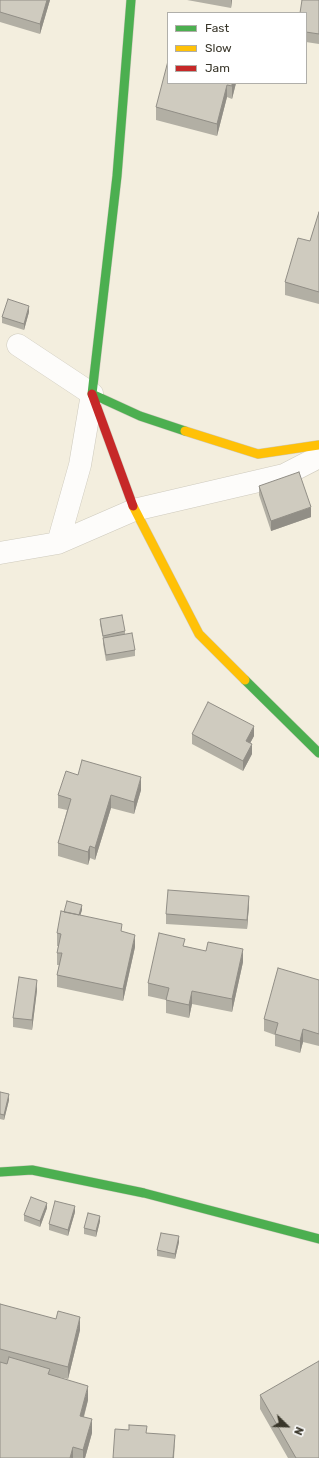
<!DOCTYPE html>
<html>
<head>
<meta charset="utf-8">
<style>
	body { margin:0 }
	#map { position:relative; width:319px; height:1458px; overflow:hidden; background:#f3eede; font-family:Rubik,sans-serif }
	canvas { display:block }
	.legend { position:absolute; left:167px; top:12px; width:140px; height:72px; box-sizing:border-box; background:#fff; border:1px solid #b0afaa; margin:0; padding:5px 7px; list-style:none; font-size:12px; color:#39362a }
	.legend li { display:flex; align-items:center; gap:8px; height:20px }
	.legend b { width:20px; border:1px solid #b0afaa }
	.north { position:absolute; left:267px; top:1406px; width:40px; height:40px; -webkit-text-stroke:3px #fff; paint-order:stroke; rotate:113deg; font-size:11px; font-weight:700; line-height:16px; text-align:center; color:#39362a }
	.north::after { content:''; display:block; margin:auto; width:14px; height:18px; background:#39362a; clip-path:polygon(50% 0,100% 100%,50% 72%,0 100%) }
</style>
</head>
<body>
<div id="map">
<canvas width="319" height="1458"></canvas>
<ul class="legend">
<li><b style="height:5px;background:#4caf50"></b>Fast</li>
<li><b style="height:5px;background:#ffc107"></b>Slow</li>
<li><b style="height:5px;background:#c62828"></b>Jam</li>
</ul>
<div class="north">N</div>
</div>
<script>
const c = document.querySelector('canvas').getContext('2d');
c.lineJoin = 'round';
function poly(rows) {
  const path = new Path2D();
  for (const r of rows) {
    path.moveTo(r[0], r[1]);
    for (let i = 2; i < r.length; i += 2) path.lineTo(r[i], r[i + 1]);
  }
  return path;
}
function stroke(path, color, width, dash) {
  c.strokeStyle = color;
  c.lineWidth = width;
  c.lineCap = dash ? 'butt' : 'round';
  c.setLineDash(dash || []);
  c.stroke(path);
}
function fill(path, color) {
  c.fillStyle = color;
  c.fill(path, 'evenodd');
}
const street = poly([
	[18,345,92,394,80,465,58,543],
	[0,553,58,543,134,510,284,475,319,457]
]);
const fast = poly([
	[131,0,117,176,92,394,140,416,185,431],
	[245,680,319,753],
	[0,1172,32,1170,144,1193,319,1239]
]);
const slow = poly([
	[185,431,258,454,319,445],
	[133,506,199,634,245,680]
]);
const jam = poly([
	[92,394,133,506]
]);
const wall = poly([
	[0,0,50,0,40,34,0,22],
	[187,0,232,0,231,8],
	[319,0,319,44,306,42,306,13],
	[168,83,236,83,232,99,227,97,217,136,156,120,156,107],
	[319,212,319,304,285,295,285,282,310,241],
	[29,312,24,330,2,323,2,317],
	[259,486,311,517,271,531,259,495],
	[100,619,125,631,125,635,135,650,135,656,106,661,103,644,103,639,100,624],
	[192,734,254,736,250,743,252,754,243,771,192,744],
	[78,775,141,790,134,814,111,808,95,860,90,858,88,865,58,856,58,843,67,810,58,808,58,795],
	[249,905,247,929,166,924,166,914],
	[82,910,80,915,122,932,135,947,123,1001,57,987,57,975,59,965,57,965,57,953,58,946,57,946,57,933,64,912],
	[185,946,243,962,232,1012,192,1004,189,1018,166,1013,166,1000,148,996,148,983],
	[319,980,319,1046,303,1042,300,1053,275,1046,275,1035,264,1031,264,1019],
	[37,990,32,1030,13,1027,13,1018],
	[0,1092,9,1100,4,1120,0,1119],
	[47,1208,40,1227,24,1221,24,1215],
	[75,1212,68,1236,49,1230,49,1224],
	[100,1221,96,1237,84,1234,84,1228],
	[179,1242,175,1259,157,1256,157,1250],
	[0,1304,80,1330,68,1379,58,1377,88,1400,84,1417,92,1433,85,1458,0,1458],
	[260,1395,319,1458,288,1458,260,1409]
]);
const shadedWall = poly([
	[47,0,50,0,40,34,40,24],
	[231,0,232,0,231,8],
	[232,83,236,83,232,99],
	[227,85,227,97,217,136,217,124],
	[29,306,29,312,24,330,24,324],
	[311,507,311,517,271,531,271,521],
	[254,726,254,736,246,751,246,741],
	[252,744,252,754,243,771,243,761],
	[141,777,141,790,134,814,134,802],
	[111,795,111,808,95,860,95,848],
	[90,846,90,858,88,865,88,852],
	[249,896,249,905,247,929,247,920],
	[82,905,82,910,78,923,78,918],
	[135,935,135,947,123,1001,123,989],
	[243,949,243,962,232,1012,232,999],
	[37,980,37,990,32,1030,32,1020],
	[192,991,192,1004,189,1018,189,1005],
	[303,1029,303,1042,300,1053,300,1041],
	[9,1094,9,1100,4,1120,4,1115],
	[47,1203,47,1208,40,1227,40,1221],
	[75,1206,75,1212,68,1236,68,1230],
	[100,1216,100,1221,96,1237,96,1231],
	[179,1236,179,1242,175,1259,175,1254],
	[80,1317,80,1330,68,1379,68,1367],
	[88,1386,88,1400,80,1430,80,1416],
	[92,1419,92,1433,85,1458,83,1458,83,1450],
	[175,1435,174,1458,173,1458],
	[73,1447,73,1458,70,1458]
]);
const building = poly([
	[0,0,47,0,40,24,0,12,0,0],
	[302,0,319,0,319,34,306,32,306,13,300,13,302,0],
	[168,61,168,83,232,83,232,86,227,85,217,124,156,107,168,61],
	[319,212,319,292,285,282,298,238,310,241,319,212],
	[8,299,29,306,24,324,2,317,8,299],
	[299,472,311,507,271,521,259,486,299,472],
	[122,615,125,631,103,636,100,619,122,615],
	[132,633,135,650,106,655,103,638,132,633],
	[208,702,254,726,246,741,252,744,243,761,192,734,208,702],
	[82,760,141,777,134,802,111,795,95,848,90,846,88,852,58,843,71,799,58,795,66,771,78,775,82,760],
	[168,890,249,896,247,920,166,914,168,890],
	[67,901,82,905,79,915,64,912,67,901],
	[61,911,122,924,121,931,135,935,123,989,57,975,62,953,57,953,61,934,57,933,61,911],
	[159,933,185,939,183,946,206,951,208,942,243,949,232,999,192,991,189,1005,166,1000,169,988,148,983,159,933],
	[278,968,319,980,319,1034,303,1029,300,1041,275,1034,278,1023,264,1019,278,968],
	[19,977,37,980,32,1020,13,1018,19,977],
	[0,1092,9,1094,4,1115,0,1114,0,1092],
	[31,1197,47,1203,40,1221,24,1215,31,1197],
	[55,1201,75,1206,68,1230,49,1224,55,1201],
	[88,1213,100,1216,96,1231,84,1228,88,1213],
	[161,1233,179,1236,175,1254,157,1250,161,1233],
	[0,1304,56,1319,58,1311,80,1317,68,1367,0,1349,0,1304],
	[9,1357,50,1369,48,1374,88,1386,80,1416,92,1419,83,1450,73,1447,70,1458,0,1458,0,1362,7,1364,9,1357],
	[319,1361,319,1458,296,1458,260,1395,319,1361],
	[129,1425,147,1426,146,1433,175,1435,173,1458,113,1458,115,1429,129,1430,129,1425]
]);
stroke(street, '#cecabd', 23);
stroke(fast, '#cecabd', 10);
stroke(slow, '#cecabd', 10);
stroke(jam, '#cecabd', 10);
stroke(street, '#fdfcfa', 22);
stroke(fast, '#4caf50', 9);
stroke(slow, '#ffc107', 9);
stroke(jam, '#c62828', 9);
fill(wall, '#b2afa4');
fill(shadedWall, '#918e86');
fill(building, '#cfcbbf');
stroke(building, '#918e86', 1);
</script>
</body>
</html>
